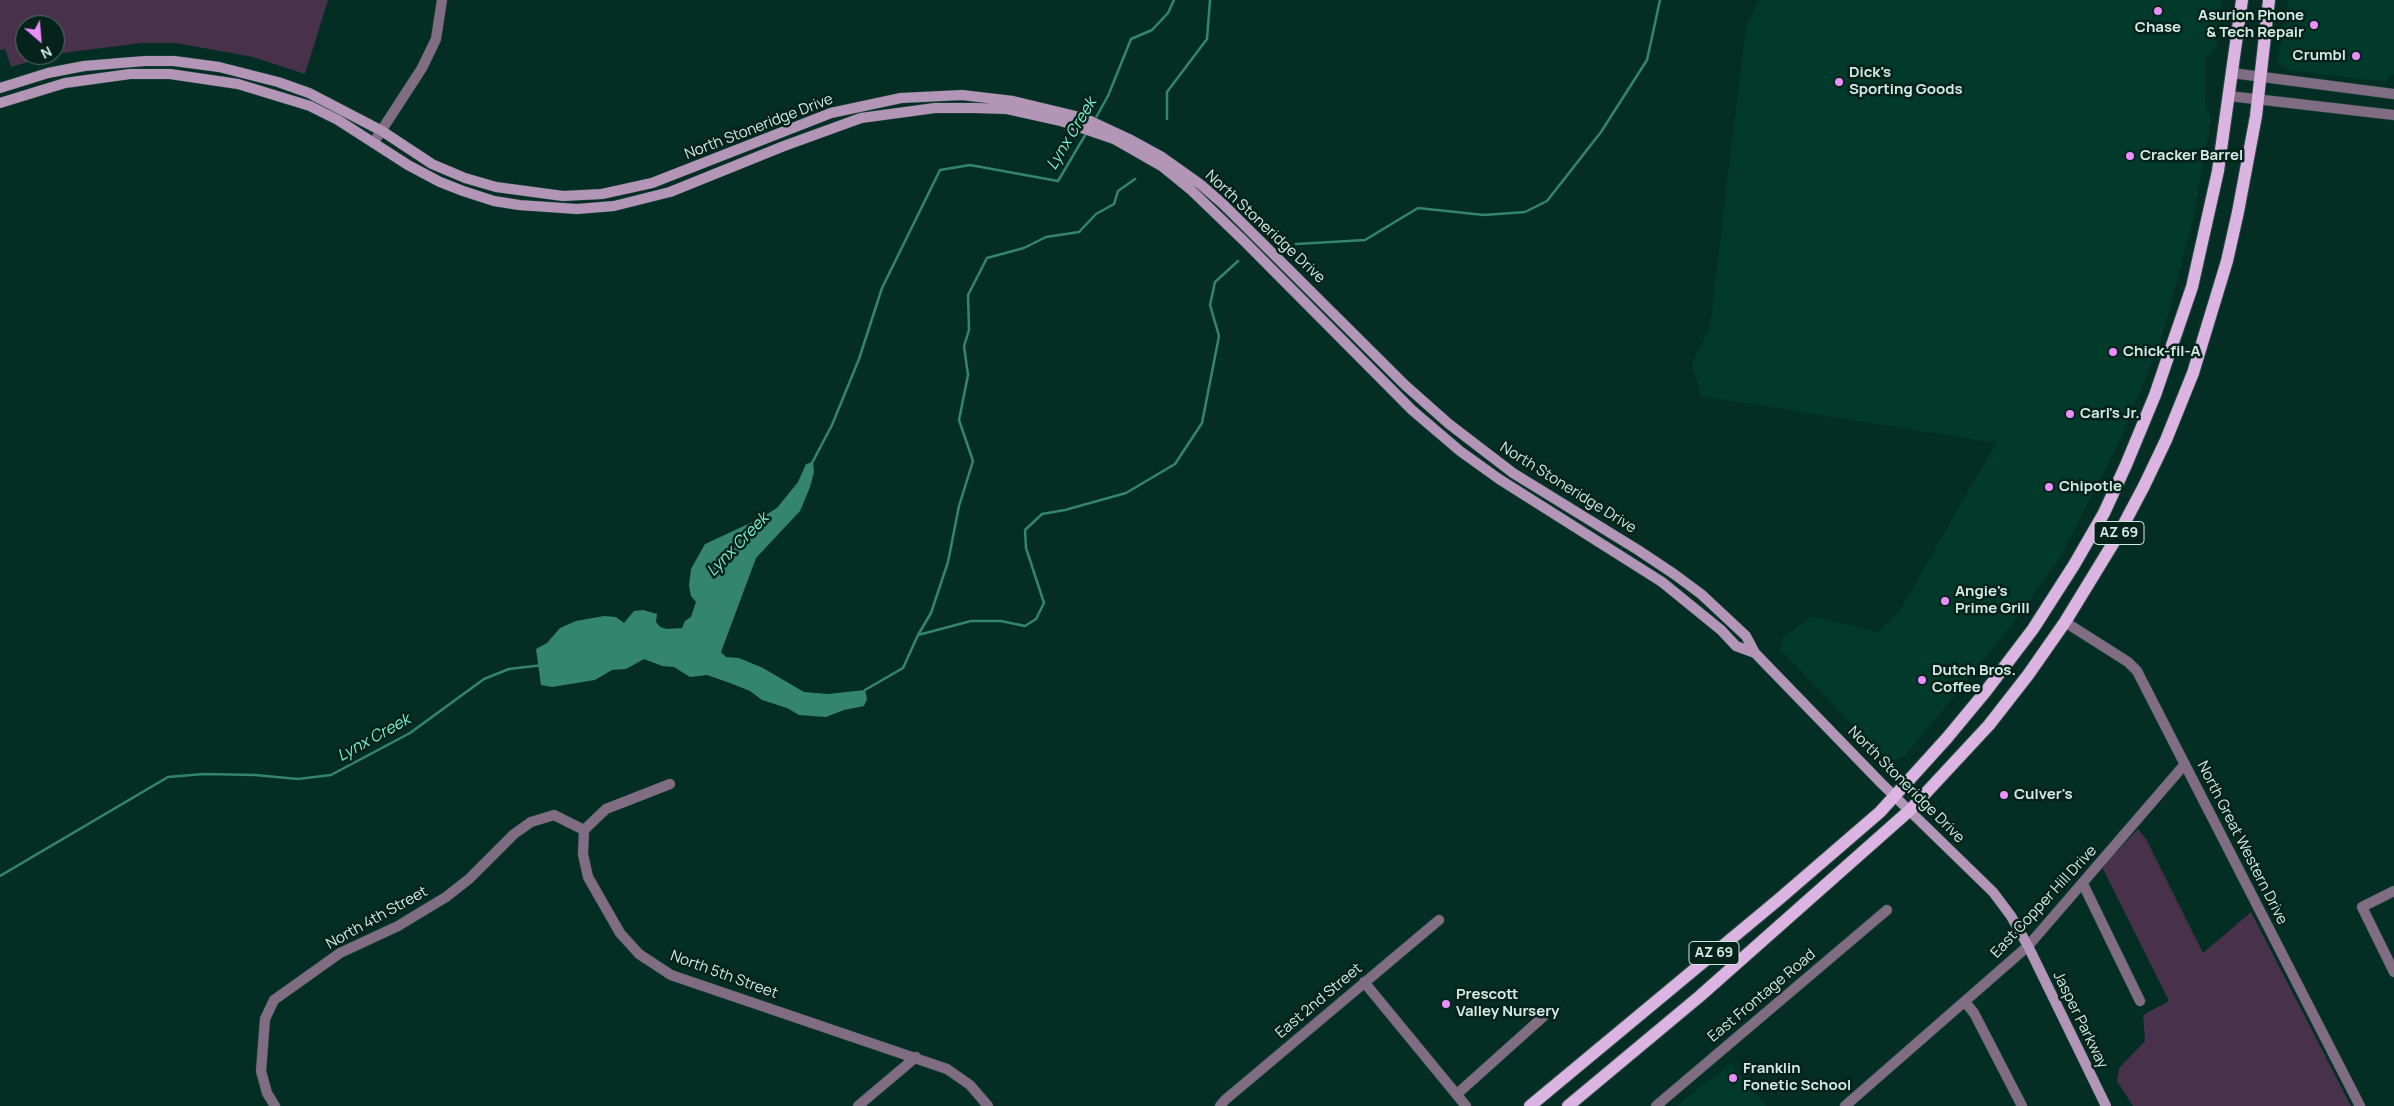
<!DOCTYPE html>
<html>
<head>
<meta charset="utf-8">
<style>
	body { margin:0 }
	#map { position:relative; width:2394px; height:1106px; overflow:hidden; background:#042e23; font-family:Manrope,sans-serif }
	canvas { display:block }
	.north { position:absolute; left:15px; top:15px; width:50px; height:50px; box-sizing:border-box; background:#05231b; border:1px solid #58736b; border-radius:50%; rotate:153deg; font-size:14px; font-weight:700; line-height:20px; text-align:center; color:#d5eae2 }
	.north::after { content:''; display:block; margin:auto; width:18px; height:22px; background:#eb8dfb; clip-path:polygon(50% 0,100% 100%,50% 72%,0 100%) }
</style>
</head>
<body>
<div id="map">
<canvas width="2394" height="1106"></canvas>
<div class="north">N</div>
</div>
<script>
const c = document.querySelector('canvas').getContext('2d');
c.lineJoin = 'round';
function fill(path, color) {
  c.fillStyle = color;
  c.fill(path, 'evenodd');
}
function poly(rows) {
  const path = new Path2D();
  for (const r of rows) {
    path.moveTo(r[0], r[1]);
    for (let i = 2; i < r.length; i += 2) path.lineTo(r[i], r[i + 1]);
  }
  return path;
}
function stroke(path, color, width, dash) {
  c.strokeStyle = color;
  c.lineWidth = width;
  c.lineCap = dash ? 'butt' : 'round';
  c.setLineDash(dash || []);
  c.stroke(path);
}
function drawText(font, color, halo, rows, align = 'center') {
  c.font = font + ' Manrope,sans-serif';
  c.lineWidth = 5;
  c.setLineDash([]);
  c.textBaseline = 'middle';
  c.strokeStyle = halo;
  c.fillStyle = color;
  for (const [text, x, y, turn = 0] of rows) {
    c.save();
    c.translate(x, y);
    c.rotate((+turn || 0) * Math.PI / 180);
    c.textAlign = isNaN(turn) ? turn : align;
    if (halo) c.strokeText(text, 0, 0);
    c.fillText(text, 0, 0);
    c.restore();
  }
}
const built = poly([
	[1759,0,2222,0,2216,48,2206,57,2205,104,2211,119,2192,224,2162,337,2120,440,2061,556,2004,635,1905,756,1889,762,1780,650,1783,638,1811,616,1878,632,1899,612,1996,443,1701,396,1692,363,1710,326,1746,25],
	[2289,0,2394,0,2394,75,2390,75,2385,82,2290,70,2283,67,2278,61,2278,56],
	[1731,1064,1766,1106,1676,1106,1705,1083]
]);
const green = poly([
	[0,0,328,0,305,74,253,57,176,43,142,43,55,54,55,25,25,25,25,55,52,55,11,67,5,49,0,50],
	[2138,829,2146,839,2203,953,2251,912,2351,1106,2133,1106,2117,1081,2119,1068,2145,1041,2143,1015,2169,1001,2102,867]
]);
const water = poly([
	[813,462,814,472,810,487,800,511,756,558,721,652,726,657,739,658,763,668,804,692,828,694,865,690,867,699,864,706,844,710,826,717,799,715,787,708,762,700,750,691,730,683,707,675,690,677,674,667,662,666,644,659,626,669,612,670,595,680,552,687,541,685,536,649,547,643,560,628,576,621,604,616,616,617,624,623,634,611,643,610,657,614,656,622,660,627,667,629,682,628,685,621,691,617,696,602,691,596,689,586,691,569,705,544,759,519,777,508,798,482,806,464]
]);
const stream = poly([
	[1167,119,1167,92,1207,39,1210,0],
	[1094,121,1108,96,1131,39,1152,30,1168,13,1174,0],
	[1296,244,1365,240,1418,208,1484,215,1525,212,1547,201,1601,132,1647,60,1660,0],
	[812,463,832,425,859,359,882,288,940,170,970,165,1058,181,1087,132],
	[918,635,931,613,948,562,959,506,973,461,959,420,968,375,964,346,969,330,968,295,987,258,1024,248,1046,237,1079,232,1096,214,1114,204,1118,191,1135,179],
	[865,690,903,668,918,635,971,621,1001,621,1025,626,1036,619,1044,603,1026,548,1025,530,1042,514,1065,510,1126,493,1175,464,1202,423,1219,336,1210,305,1215,282,1238,261],
	[0,876,168,777,204,774,255,775,298,779,331,775,410,733,484,679,509,669,543,665]
]);
const street = poly([
	[2232,73,2394,94],
	[2229,96,2394,115],
	[374,142,422,68,436,39,442,0],
	[2065,622,2128,662,2137,671,2360,1106],
	[670,784,606,809,584,830,583,854,588,877,620,933,639,954,671,975,947,1069,970,1085,988,1106],
	[2083,884,2140,1001],
	[2394,891,2362,907,2394,972],
	[1364,982,1466,1106],
	[1965,1002,1974,1013,2022,1106],
	[1457,1094,1544,1016],
	[275,1106,267,1093,261,1071,265,1019,274,1000,340,953,398,926,446,897,469,879,514,834,531,822,554,815,584,830],
	[858,1106,916,1057],
	[1220,1106,1225,1100,1439,920],
	[1656,1106,1887,910],
	[1845,1106,2028,946,2185,764]
]);
const secondary = poly([
	[0,88,48,73,84,66,145,61,174,61,219,67,278,82,309,93,382,131,432,164,465,178,496,187,563,196,602,194,652,183,831,113,901,98,962,95,1013,101,1084,118,1129,139,1162,157,1200,184,1223,204,1405,385,1449,424,1513,473,1638,550,1674,574,1701,594,1746,636,1755,653,1882,784,1993,892,2011,916,2028,946,2106,1106],
	[0,103,65,83,130,74,170,74,238,84,310,106,338,120,408,165,440,182,463,191,494,201,519,205,577,209,614,206,670,192,784,146,861,118,935,108,975,108,1007,109,1061,121,1114,139,1163,167,1190,189,1244,241,1412,410,1460,451,1499,479,1662,582,1721,630,1736,646,1755,653]
]);
const primary = poly([
	[1530,1106,1778,900,1880,812,1947,738,1986,691,2033,629,2074,565,2104,513,2126,465,2155,395,2192,287,2218,171,2242,0],
	[1568,1106,1700,996,1910,810,1989,725,2028,675,2065,622,2117,537,2144,486,2166,440,2193,373,2227,261,2238,212,2256,116,2269,0]
]);
const markers = [
	[2158,11,5,"#eb8dfb"],
	[2314,25,5,"#eb8dfb"],
	[2356,56,5,"#eb8dfb"],
	[1839,82,5,"#eb8dfb"],
	[2130,156,5,"#eb8dfb"],
	[2113,352,5,"#eb8dfb"],
	[2070,414,5,"#eb8dfb"],
	[2049,487,5,"#eb8dfb"],
	[1945,601,5,"#eb8dfb"],
	[1922,680,5,"#eb8dfb"],
	[2004,795,5,"#eb8dfb"],
	[1446,1004,5,"#eb8dfb"],
	[1733,1078,5,"#eb8dfb"]
];
const shields = [
	[2119,533,50],
	[1714,953,50]
];
const shieldNames = [
	["AZ 69",2119,533],
	["AZ 69",1714,953]
];
const poiNames = [
	["Asurion Phone",2304,16,"right"],
	["& Tech Repair",2304,33,"right"],
	["Chase",2158,28,"center"],
	["Crumbl",2346,56,"right"],
	["Dick's",1849,73],
	["Sporting Goods",1849,90],
	["Cracker Barrel",2140,156],
	["Chick-fil-A",2123,352],
	["Carl's Jr.",2080,414],
	["Chipotle",2059,487],
	["Angie's",1955,592],
	["Prime Grill",1955,609],
	["Dutch Bros.",1932,671],
	["Coffee",1932,688],
	["Culver's",2014,795],
	["Prescott",1456,995],
	["Valley Nursery",1456,1012],
	["Franklin",1743,1069],
	["Fonetic School",1743,1086]
];
const streetNames = [
	["North Stoneridge Drive",759,127,-21],
	["North Stoneridge Drive",1265,227,43],
	["North Stoneridge Drive",1568,488,32],
	["North Stoneridge Drive",1906,785,45],
	["North Great Western Drive",2242,843,63],
	["East Copper Hill Drive",2044,902,-47],
	["North 4th Street",377,918,-29],
	["North 5th Street",724,975,20],
	["East Frontage Road",1762,996,-40],
	["East 2nd Street",1319,1001,-40],
	["Jasper Parkway",2080,1020,64]
];
const waterNames = [
	["Lynx Creek",1072,134,-59],
	["Lynx Creek",738,545,-46],
	["Lynx Creek",374,738,-29]
];
fill(built, '#01392b');
fill(green, '#47314b');
fill(water, '#33856d');
stroke(stream, '#33856d', 2.5);
stroke(street, '#254c42', 11);
stroke(secondary, '#254c42', 11);
stroke(primary, '#254c42', 14);
stroke(street, '#806d83', 10);
stroke(secondary, '#b395b8', 10);
stroke(primary, '#dbb4e1', 12);
for (const [x, y, r, color] of markers) {
  const dot = new Path2D();
  dot.arc(x, y, r, 0, 2 * Math.PI);
  c.fillStyle = color;
  c.fill(dot);
  stroke(dot, '#05231b', 2);
}
for (const [x, y, w] of shields) {
  const box = new Path2D();
  box.roundRect(x - w / 2, y - 11.5, w, 23, 4);
  c.fillStyle = '#05231b';
  c.fill(box);
  stroke(box, '#d5eae2', 1);
}
drawText('bold 14px', '#d5eae2', null, shieldNames);
drawText('bold 15px', '#d5eae2', '#05231b', poiNames, 'left');
drawText('15px', '#d5eae2', '#05231b', streetNames);
drawText('italic 16px', '#7ff2ce', '#05231b', waterNames);
</script>
</body>
</html>
